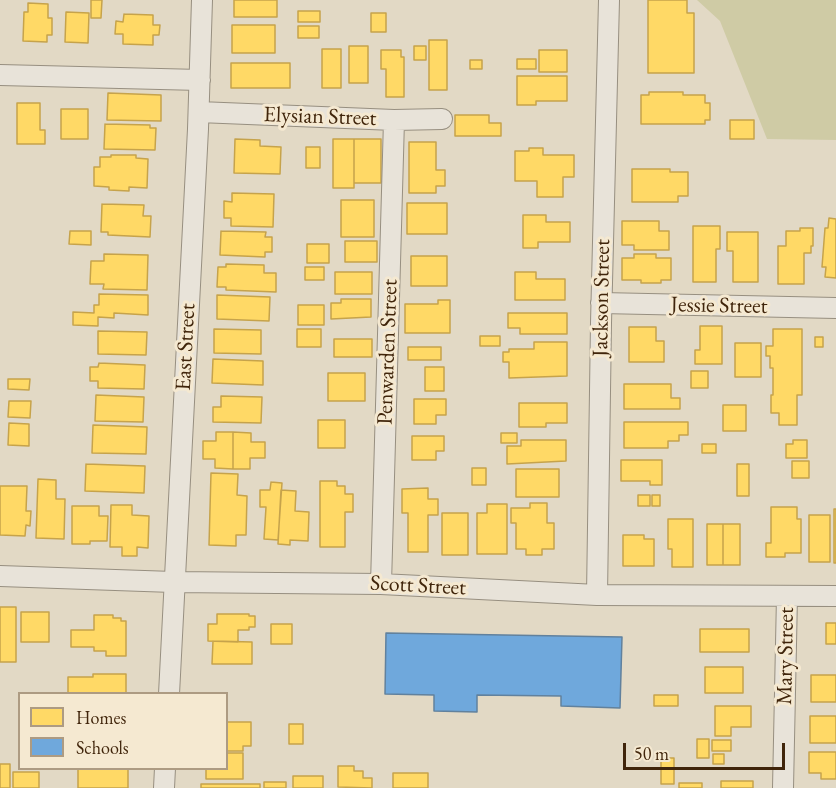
<!DOCTYPE html>
<html>
<head>
<meta charset="utf-8">
<style>
	body { margin:0 }
	#map { position:relative; width:836px; height:788px; overflow:hidden; background:#e2d9c5; font-family:"EB Garamond",serif }
	canvas { display:block }
	.legend { position:absolute; left:18px; top:692px; width:210px; height:78px; box-sizing:border-box; background:#f5e9d1; border:2px solid #ad9b82; margin:0; padding:8px 10px; list-style:none; font-size:18px; color:#40250b }
	.legend li { display:flex; align-items:center; gap:12px; height:30px }
	.legend b { width:30px; border:2px solid #ad9b82 }
	.scale { position:absolute; left:623px; top:743px; width:162px; height:27px; box-sizing:border-box; border:3px solid #40250b; border-top:0; padding-left:8px; font-size:18px; line-height:21px; white-space:nowrap; color:#40250b; -webkit-text-stroke:4px #f5e9d1; paint-order:stroke }
</style>
</head>
<body>
<div id="map">
<canvas width="836" height="788"></canvas>
<ul class="legend">
<li><b style="height:16px;background:#ffd966"></b>Homes</li>
<li><b style="height:16px;background:#6fa8dc"></b>Schools</li>
</ul>
<div class="scale">50 m</div>
</div>
<script>
const c = document.querySelector('canvas').getContext('2d');
c.lineJoin = 'round';
function fill(path, color) {
  c.fillStyle = color;
  c.fill(path, 'evenodd');
}
function poly(rows) {
  const path = new Path2D();
  for (const r of rows) {
    path.moveTo(r[0], r[1]);
    for (let i = 2; i < r.length; i += 2) path.lineTo(r[i], r[i + 1]);
  }
  return path;
}
function stroke(path, color, width, dash) {
  c.strokeStyle = color;
  c.lineWidth = width;
  c.lineCap = dash ? 'butt' : 'round';
  c.setLineDash(dash || []);
  c.stroke(path);
}
function drawText(font, color, halo, rows, align = 'center') {
  c.font = font + ' "EB Garamond",serif';
  c.lineWidth = 6;
  c.setLineDash([]);
  c.textBaseline = 'middle';
  c.strokeStyle = halo;
  c.fillStyle = color;
  for (const [text, x, y, turn = 0] of rows) {
    c.save();
    c.translate(x, y);
    c.rotate((+turn || 0) * Math.PI / 180);
    c.textAlign = isNaN(turn) ? turn : align;
    if (halo) c.strokeText(text, 0, 0);
    c.fillText(text, 0, 0);
    c.restore();
  }
}
const green = poly([
	[697,0,836,0,836,140,767,139,720,21]
]);
const homes = poly([
	[91,0,102,0,101,18,91,18,91,0],
	[234,0,277,0,277,17,234,17,234,0],
	[648,0,687,0,687,13,694,13,694,73,648,73,648,0],
	[28,3,48,4,48,18,52,18,52,35,47,35,47,42,23,41,24,12,28,12,28,3],
	[298,11,320,11,320,22,298,22,298,11],
	[66,12,89,13,88,43,65,42,66,12],
	[371,13,386,13,386,32,371,32,371,13],
	[124,14,153,15,153,25,160,25,159,35,153,35,153,45,123,44,123,34,115,34,116,21,123,22,124,14],
	[232,25,275,25,275,53,232,53,232,25],
	[298,26,319,26,319,38,298,38,298,26],
	[429,40,447,40,447,90,429,90,429,40],
	[349,46,368,46,368,83,349,83,349,46],
	[414,46,426,46,426,60,414,60,414,46],
	[322,49,341,49,341,88,322,88,322,49],
	[381,50,401,50,401,57,404,57,404,97,386,97,386,69,381,69,381,50],
	[539,50,567,50,567,72,539,72,539,50],
	[517,59,536,59,536,69,517,69,517,59],
	[470,60,482,60,482,69,470,69,470,60],
	[231,63,290,63,290,88,231,88,231,63],
	[517,76,567,76,567,101,536,101,536,105,517,105,517,76],
	[649,92,683,92,683,95,705,95,705,103,710,103,710,120,705,120,705,124,641,124,641,95,649,95,649,92],
	[108,93,161,95,161,121,107,120,108,93],
	[17,103,40,103,40,130,45,130,45,144,17,144,17,103],
	[61,109,88,109,88,139,61,139,61,109],
	[455,115,489,115,489,123,501,123,501,136,455,136,455,115],
	[730,120,754,120,754,139,730,139,730,120],
	[105,124,150,125,150,128,156,128,155,150,104,149,105,124],
	[235,139,260,140,260,146,281,147,280,174,234,173,235,139],
	[333,139,354,139,354,188,333,188,333,139],
	[354,139,381,139,381,183,354,183,354,139],
	[409,142,436,142,436,170,445,170,445,186,436,186,436,193,409,193,409,142],
	[306,147,320,147,320,168,306,168,306,147],
	[529,148,543,148,543,155,574,155,574,177,563,177,563,197,537,197,537,181,515,181,515,151,529,151,529,148],
	[111,155,136,155,136,158,148,159,147,188,129,187,129,191,109,190,109,187,94,186,94,167,100,167,100,157,111,157,111,155],
	[632,169,670,169,670,172,688,172,688,196,678,196,678,202,632,202,632,169],
	[232,193,274,194,273,227,231,226,231,218,224,218,224,201,232,202,232,193],
	[341,200,374,200,374,237,341,237,341,200],
	[407,203,447,203,447,234,407,234,407,203],
	[102,204,144,205,143,216,151,216,150,237,108,235,108,232,101,232,102,204],
	[523,215,546,215,546,222,570,222,570,242,538,242,538,248,523,248,523,215],
	[829,218,836,219,836,278,825,277,826,267,822,267,825,228,828,228,829,218],
	[622,221,659,221,659,231,669,231,669,250,634,250,634,245,622,245,622,221],
	[693,226,720,226,720,249,716,249,716,282,693,282,693,226],
	[800,228,813,228,813,246,811,246,811,253,804,253,804,284,778,284,778,246,786,246,786,231,800,231,800,228],
	[70,231,91,231,91,245,69,244,70,231],
	[221,231,266,232,265,237,272,237,272,252,265,252,265,257,220,255,221,231],
	[727,232,758,232,758,282,733,282,733,251,727,251,727,232],
	[345,241,377,241,377,262,345,262,345,241],
	[307,244,329,244,329,263,307,263,307,244],
	[104,254,148,255,147,290,103,289,104,284,90,284,91,261,104,261,104,254],
	[634,254,656,254,656,258,671,258,671,280,661,280,661,283,641,283,641,280,622,280,622,258,634,258,634,254],
	[411,256,447,256,447,286,411,286,411,256],
	[226,264,264,265,264,273,276,273,276,292,226,290,226,287,217,287,218,267,226,267,226,264],
	[305,267,324,267,324,280,305,280,305,267],
	[335,272,372,272,372,294,335,294,335,272],
	[515,272,536,272,536,279,565,279,565,300,515,300,515,272],
	[99,294,148,295,148,315,114,313,114,318,98,317,98,326,73,325,73,312,94,313,94,305,99,305,99,294],
	[217,295,270,297,269,321,217,319,217,295],
	[341,299,371,299,371,317,331,319,331,303,341,303,341,299],
	[438,300,450,300,450,333,405,333,405,304,438,304,438,300],
	[298,305,324,305,324,325,298,325,298,305],
	[508,313,567,313,567,334,520,334,520,328,508,328,508,313],
	[700,326,722,326,722,364,695,364,695,350,700,350,700,326],
	[629,327,656,327,656,341,664,341,664,362,629,362,629,327],
	[214,329,261,330,261,354,214,353,214,329],
	[297,329,321,329,321,347,297,347,297,329],
	[773,329,802,329,802,395,797,395,797,425,779,425,779,413,771,413,771,395,773,395,773,368,770,368,770,356,766,356,766,346,773,346,773,329],
	[98,331,147,332,146,355,98,354,98,331],
	[480,336,500,336,500,346,480,346,480,336],
	[815,337,823,337,823,347,815,347,815,337],
	[334,339,372,339,372,357,334,357,334,339],
	[534,342,567,342,567,376,509,378,509,362,503,362,503,352,509,352,509,349,534,349,534,342],
	[735,343,761,343,761,377,735,377,735,343],
	[408,347,441,347,441,360,408,360,408,347],
	[213,359,263,361,263,385,212,383,213,359],
	[99,363,145,365,144,389,98,388,98,381,90,381,90,367,98,367,99,363],
	[425,367,444,367,444,391,425,391,425,367],
	[691,371,708,371,708,388,691,388,691,371],
	[328,373,365,373,365,401,328,401,328,373],
	[8,379,30,379,29,390,8,389,8,379],
	[624,384,671,384,671,398,680,398,680,409,624,409,624,384],
	[96,395,144,397,143,422,95,421,96,395],
	[221,396,262,397,261,423,213,422,213,407,221,407,221,396],
	[414,399,446,399,446,415,436,415,436,424,414,424,414,399],
	[9,401,31,401,30,418,8,417,9,401],
	[519,403,567,403,567,423,546,423,546,427,519,427,519,403],
	[723,405,746,405,746,431,723,431,723,405],
	[318,420,345,420,345,448,318,448,318,420],
	[624,422,688,422,688,435,679,435,679,441,668,441,668,448,624,448,624,422],
	[9,423,29,424,29,446,8,445,9,423],
	[93,425,147,427,146,454,92,453,93,425],
	[216,432,233,432,233,469,215,468,215,459,203,459,203,441,216,441,216,432],
	[233,432,251,433,251,442,265,442,265,458,250,458,250,469,233,469,233,432],
	[501,433,517,433,517,443,501,443,501,433],
	[412,436,444,436,444,451,436,451,436,460,412,460,412,436],
	[521,440,566,440,566,461,507,464,507,446,521,446,521,440],
	[793,440,807,440,807,458,786,458,786,444,793,444,793,440],
	[702,444,716,444,716,453,702,453,702,444],
	[621,460,662,460,662,485,650,485,650,481,621,481,621,460],
	[792,461,809,461,809,478,792,478,792,461],
	[86,464,145,466,144,493,85,491,86,464],
	[737,464,749,464,749,496,737,496,737,464],
	[472,468,486,468,486,485,472,485,472,468],
	[516,469,559,469,559,497,516,497,516,469],
	[211,473,238,474,237,495,247,496,246,535,236,535,236,546,209,545,211,473],
	[38,479,56,480,56,499,65,499,64,539,36,538,38,479],
	[320,481,337,481,337,486,345,486,345,494,353,494,353,512,345,512,345,547,320,547,320,481],
	[271,482,282,483,278,540,264,539,266,507,260,507,260,490,270,490,271,482],
	[0,486,27,486,26,511,31,511,30,526,26,525,25,536,0,535,0,486],
	[428,488,428,499,438,499,438,515,428,515,428,552,408,552,408,513,402,513,402,489,428,488],
	[281,490,296,491,295,511,309,512,308,541,290,540,290,545,278,544,281,490],
	[638,495,650,495,650,506,638,506,638,495],
	[652,495,660,495,660,506,652,506,652,495],
	[530,503,547,503,547,523,554,523,554,549,542,549,542,555,526,555,526,549,516,549,516,523,511,523,511,508,530,508,530,503],
	[487,504,507,504,507,554,477,554,477,513,487,513,487,504],
	[111,505,132,505,132,515,149,516,148,548,137,547,137,556,122,556,122,547,110,547,111,505],
	[72,506,99,506,99,516,108,516,107,541,90,541,90,544,72,544,72,506],
	[771,507,797,507,797,519,801,519,801,553,785,553,785,557,766,557,766,543,771,543,771,507],
	[834,509,836,509,836,563,834,563,834,509],
	[442,513,468,513,468,555,442,555,442,513],
	[809,515,830,515,830,562,809,562,809,515],
	[668,519,693,519,693,567,672,567,672,549,668,549,668,519],
	[707,524,723,524,723,565,707,565,707,524],
	[723,524,740,524,740,565,723,565,723,524],
	[623,535,644,535,644,539,654,539,654,566,623,566,623,535],
	[0,607,16,607,16,662,0,662,0,607],
	[21,612,49,612,49,642,21,642,21,612],
	[217,614,249,614,249,616,255,616,255,627,249,627,249,630,238,630,238,642,208,641,208,624,217,624,217,614],
	[94,615,113,615,113,618,121,618,121,621,126,621,126,656,106,656,106,651,94,651,94,647,71,647,71,630,94,630,94,615],
	[826,623,836,623,836,644,826,644,826,623],
	[271,624,292,624,292,644,271,644,271,624],
	[700,629,749,629,749,652,700,652,700,629],
	[213,641,252,642,252,664,212,664,213,641],
	[705,667,743,667,743,693,705,693,705,667],
	[93,674,126,674,126,694,68,694,68,677,93,677,93,674],
	[811,675,836,675,836,702,811,702,811,675],
	[654,695,678,695,678,706,654,706,654,695],
	[715,706,751,706,751,727,731,727,731,736,715,736,715,706],
	[810,716,836,716,836,743,810,743,810,716],
	[226,722,251,722,251,746,243,746,243,751,226,751,226,722],
	[289,724,303,724,303,744,289,744,289,724],
	[697,739,709,739,709,758,697,758,697,739],
	[712,740,731,740,731,751,712,751,712,740],
	[809,752,836,752,836,779,821,779,821,773,809,773,809,752],
	[226,753,243,753,243,779,206,779,206,768,226,768,226,753],
	[713,754,724,754,724,764,713,764,713,754],
	[661,758,674,758,674,784,661,784,661,758],
	[0,764,10,764,10,788,0,788,0,764],
	[338,766,354,766,354,771,363,771,363,778,372,778,372,788,338,787,338,766],
	[78,768,128,768,128,788,78,788,78,768],
	[13,772,39,772,39,788,13,788,13,772],
	[393,773,428,773,428,788,393,788,393,773],
	[293,776,323,776,323,788,293,788,293,776],
	[721,781,753,781,753,788,721,788,721,781],
	[264,782,286,782,286,788,264,788,264,782],
	[679,783,702,783,702,788,679,788,679,783],
	[201,784,260,784,260,788,201,788,201,784]
]);
const schools = poly([
	[386,633,622,637,620,708,561,706,561,696,477,695,477,712,434,711,434,695,385,694,386,633]
]);
const minor = poly([
	[0,75,200,80],
	[199,112,394,120,442,119],
	[601,303,836,308],
	[0,576,173,582,381,584,597,595,836,596],
	[381,584,394,120],
	[597,595,601,323,609,0],
	[169,694,198,129,202,0],
	[164,788,165,768],
	[783,788,787,596]
]);
const streetNames = [
	["Elysian Street",320,117,2],
	["Jackson Street",602,298,-89],
	["Jessie Street",719,306,1],
	["East Street",186,347,-87],
	["Penwarden Street",388,352,-88],
	["Scott Street",418,586,3],
	["Mary Street",786,656,-89]
];
fill(green, '#cfcba5');
fill(homes, '#ffd966');
stroke(homes, '#c6a34b', 1.5);
fill(schools, '#6fa8dc');
stroke(schools, '#61819d', 1.5);
stroke(minor, '#978f80', 22);
stroke(minor, '#e8e3d9', 20);
drawText('22px', '#40250b', '#f5e9d1', streetNames);
</script>
</body>
</html>
